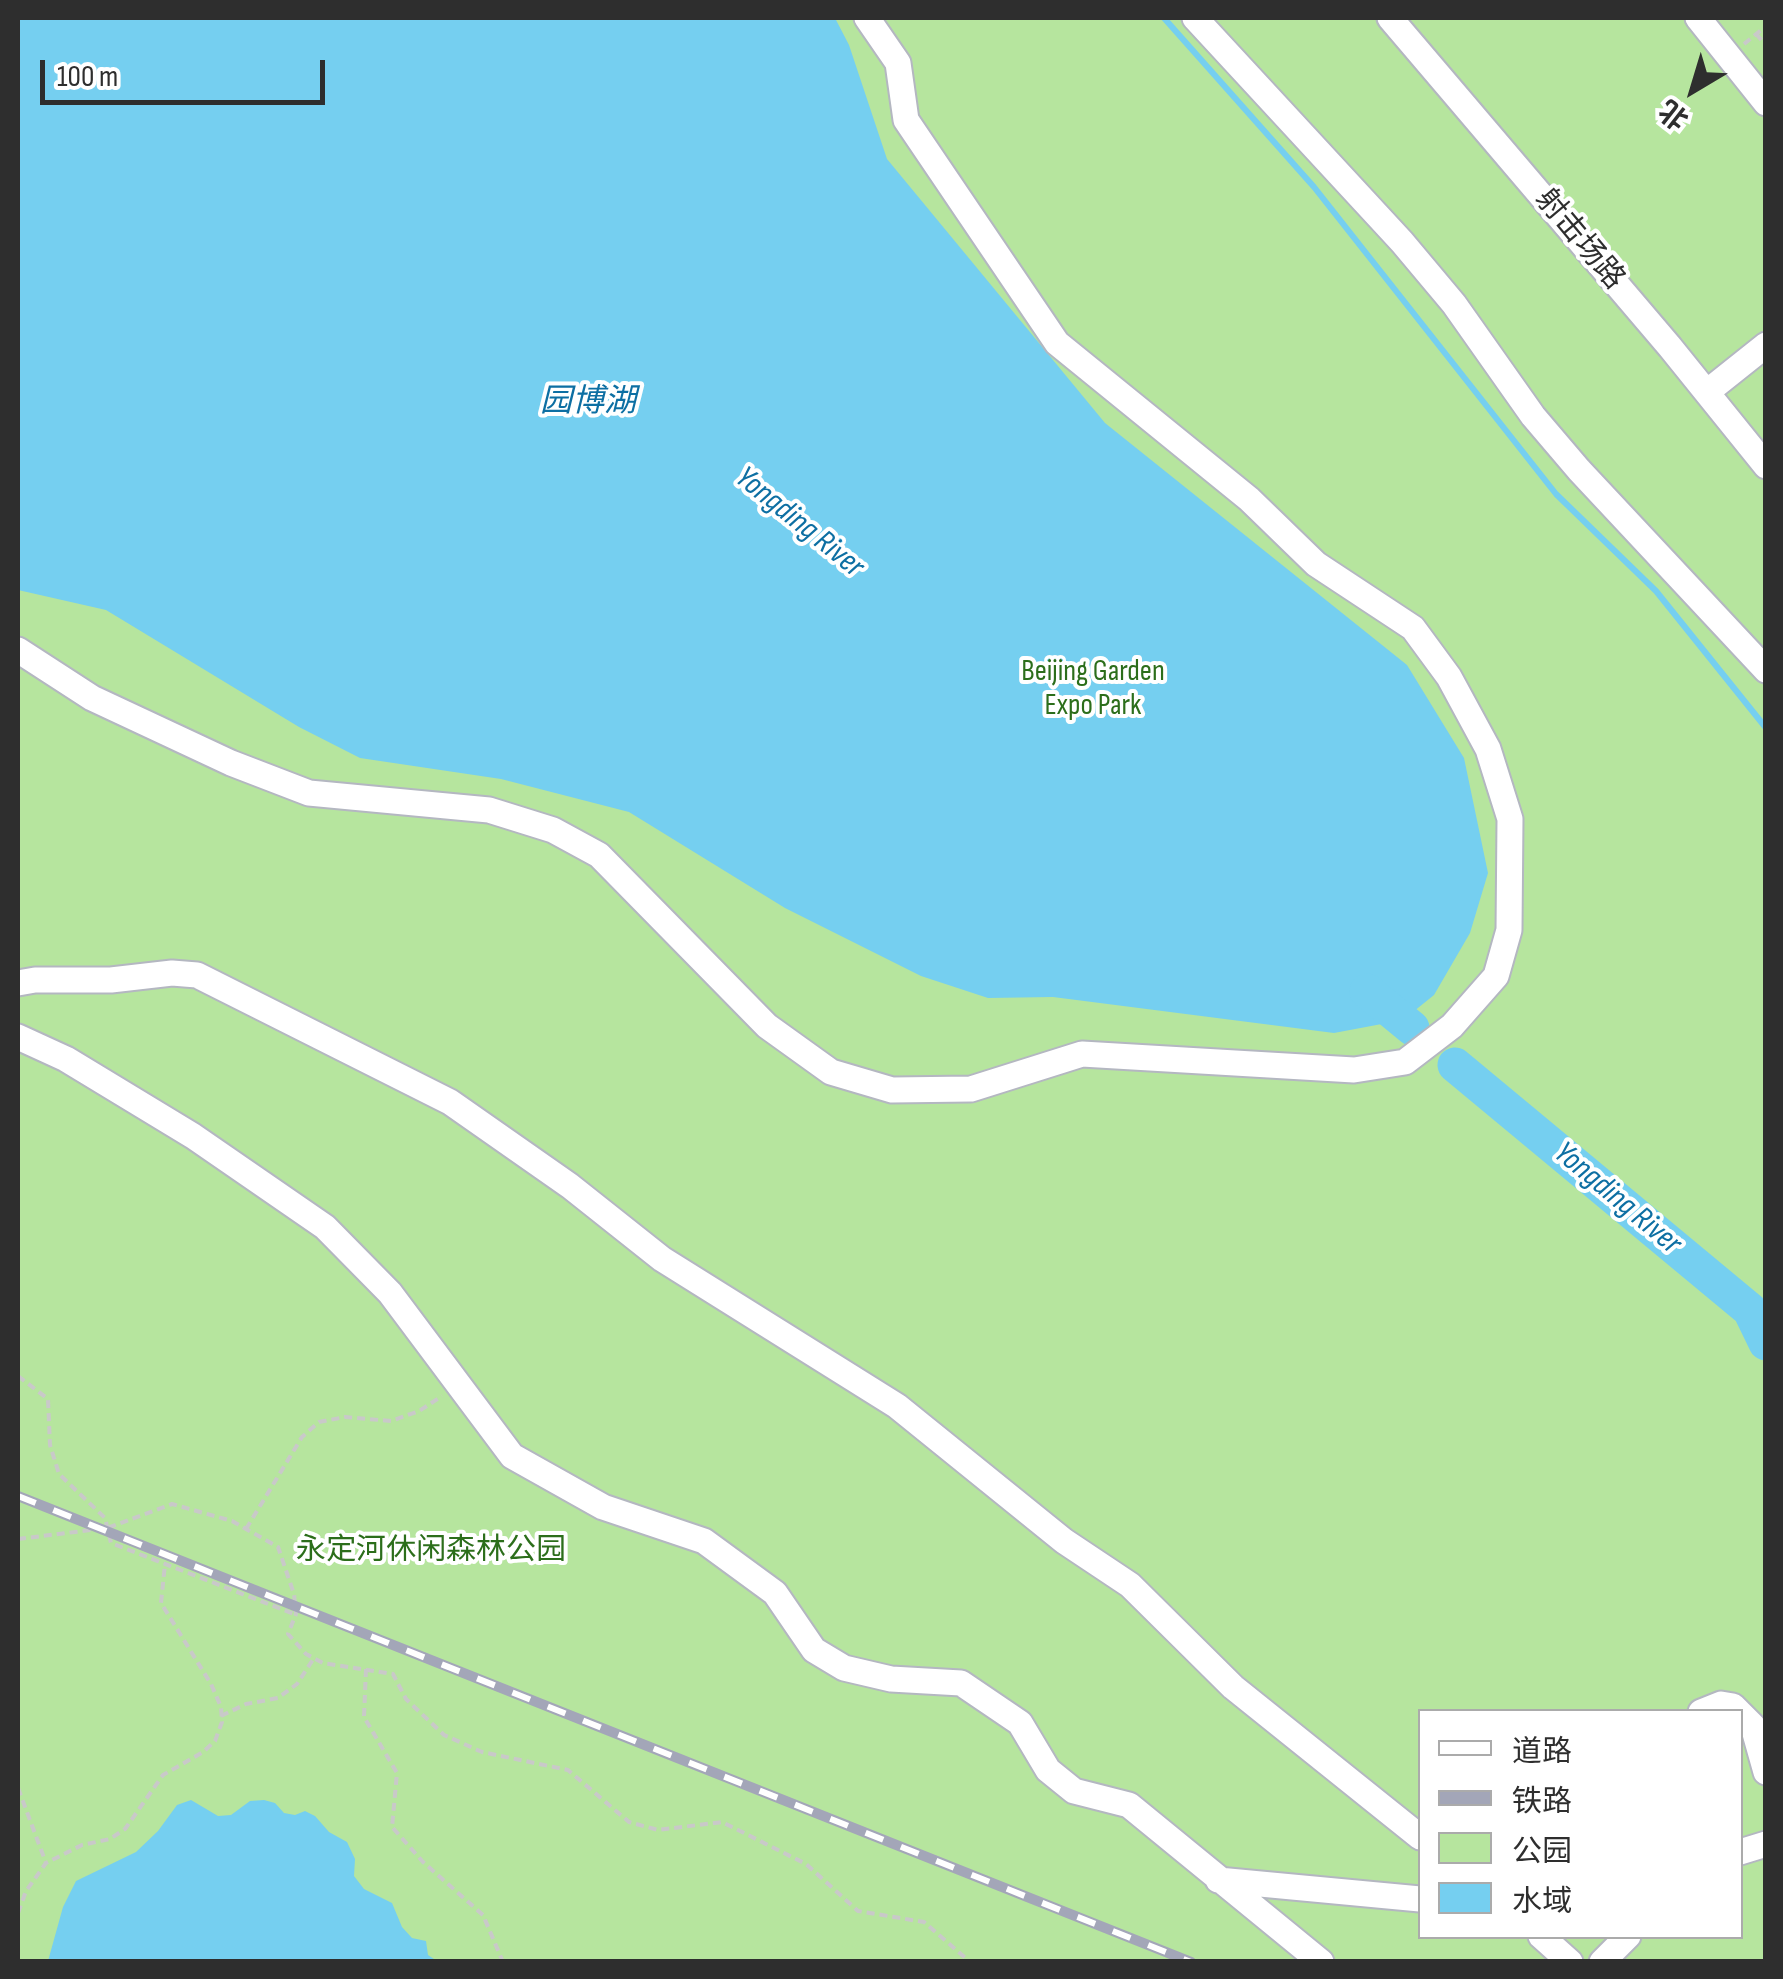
<!DOCTYPE html>
<html>
<head>
<meta charset="utf-8">
<style>
	body { margin:0 }
	#map { position:relative; width:1783px; height:1979px; overflow:hidden; background:#efe9e1; font-family:"Sofia Sans Condensed","Noto Sans SC",sans-serif }
	canvas { display:block }
	.frame { position:absolute; inset:0; border:20px solid #2e2e2e; pointer-events:none }
	.legend { position:absolute; left:1418px; top:1709px; width:325px; height:230px; box-sizing:border-box; background:#fff; border:2px solid #ababab; margin:0; padding:12px 18px; list-style:none; font-size:30px; color:#2e2e2e }
	.legend li { display:flex; align-items:center; gap:20px; height:50px }
	.legend b { width:50px; border:2px solid #ababab }
	.north { position:absolute; left:1643px; top:40px; width:100px; height:100px; -webkit-text-stroke:8px #fff; paint-order:stroke; rotate:218deg; font-size:28px; font-weight:700; line-height:40px; text-align:center; color:#2e2e2e }
	.north::after { content:''; display:block; margin:auto; width:35px; height:45px; background:#2e2e2e; clip-path:polygon(50% 0,100% 100%,50% 72%,0 100%) }
	.scale { position:absolute; left:40px; top:60px; width:285px; height:45px; box-sizing:border-box; border:5px solid #2e2e2e; border-top:0; padding-left:12px; font-size:30px; line-height:35px; white-space:nowrap; color:#2e2e2e; -webkit-text-stroke:8px #fff; paint-order:stroke }
</style>
</head>
<body>
<div id="map">
<canvas width="1783" height="1979"></canvas>
<div class="frame"></div>
<ul class="legend">
<li><b style="height:12px;background:#fff"></b>道路</li>
<li><b style="height:12px;background:#a3a6b8"></b>铁路</li>
<li><b style="height:28px;background:#b6e59e"></b>公园</li>
<li><b style="height:28px;background:#75cff0"></b>水域</li>
</ul>
<div class="north">北</div>
<div class="scale">100 m</div>
</div>
<script>
const c = document.querySelector('canvas').getContext('2d');
c.lineJoin = 'round';
function fill(path, color) {
  c.fillStyle = color;
  c.fill(path, 'evenodd');
}
function poly(rows) {
  const path = new Path2D();
  for (const r of rows) {
    path.moveTo(r[0], r[1]);
    for (let i = 2; i < r.length; i += 2) path.lineTo(r[i], r[i + 1]);
  }
  return path;
}
function stroke(path, color, width, dash) {
  c.strokeStyle = color;
  c.lineWidth = width;
  c.lineCap = dash ? 'butt' : 'round';
  c.setLineDash(dash || []);
  c.stroke(path);
}
function drawText(font, color, halo, rows, align = 'center') {
  c.font = font + ' "Sofia Sans Condensed","Noto Sans SC",sans-serif';
  c.lineWidth = 8;
  c.setLineDash([]);
  c.textBaseline = 'middle';
  c.strokeStyle = halo;
  c.fillStyle = color;
  for (const [text, x, y, turn = 0] of rows) {
    c.save();
    c.translate(x, y);
    c.rotate((+turn || 0) * Math.PI / 180);
    c.textAlign = isNaN(turn) ? turn : align;
    if (halo) c.strokeText(text, 0, 0);
    c.fillText(text, 0, 0);
    c.restore();
  }
}
const green = poly([
	[18,18,1765,18,1765,1961,18,1961],
	[1420,1712,1740,1712,1740,1936,1420,1936]
]);
const water = poly([
	[18,18,835,18,849,45,887,159,1105,423,1407,665,1464,758,1488,873,1470,933,1434,995,1403,1020,1334,1033,1053,997,988,998,921,976,785,908,629,812,501,779,360,758,299,727,106,610,18,590],
	[191,1800,218,1816,231,1815,250,1801,264,1800,275,1803,284,1813,295,1815,305,1811,315,1816,329,1832,347,1842,355,1859,354,1876,364,1889,392,1903,402,1927,412,1938,426,1941,428,1955,437,1961,48,1961,63,1907,76,1881,136,1852,158,1831,177,1805]
]);
const stream = poly([
	[1164,18,1314,187,1556,494,1656,591,1766,728]
]);
const river = poly([
	[1367,991,1412,1028],
	[1455,1065,1750,1310,1766,1343]
]);
const path = poly([
	[1756,34,1766,45],
	[1744,44,1766,26],
	[18,1376,48,1399,50,1445,59,1474,105,1518,111,1543,294,1614],
	[246,1529,302,1437,319,1422,345,1417,391,1421,419,1411,442,1396],
	[18,1539,107,1528,172,1504,232,1521,278,1547,294,1594,296,1614,288,1634,306,1654,323,1663,393,1674,406,1699,444,1735,482,1752,568,1770,629,1822,658,1830,722,1822,806,1864,858,1911,924,1922,970,1962],
	[366,1669,364,1717,397,1773,392,1827,423,1862,483,1915,503,1962],
	[221,1716,246,1704,278,1698,297,1684,314,1658],
	[18,1788,46,1863],
	[18,1913,26,1891,46,1863,82,1845,110,1839,125,1829,163,1775,203,1752,215,1741,222,1722,221,1707,211,1684,161,1603,165,1564]
]);
const minor = poly([
	[1195,18,1402,242,1454,304,1533,416,1579,470,1766,670],
	[1390,18,1670,347,1766,466],
	[1698,18,1766,103],
	[1707,392,1766,345],
	[18,650,92,698,231,763,309,793,489,810,553,830,599,855,767,1026,831,1072,892,1090,971,1089,1082,1054,1354,1070,1405,1062,1452,1026,1496,976,1509,930,1510,819,1488,749,1449,677,1413,628,1316,564,1249,499,1057,343,906,120,898,63,867,18],
	[18,983,35,980,111,980,172,973,197,975,450,1102,570,1186,662,1259,897,1406,1064,1541,1130,1585,1233,1687,1420,1837],
	[18,1037,66,1059,193,1136,325,1227,390,1293,512,1456,603,1507,704,1541,775,1593,814,1650,844,1668,891,1679,961,1683,1020,1723,1048,1770,1074,1791,1129,1805,1321,1962],
	[1701,1712,1721,1704,1733,1706,1739,1712],
	[1740,1713,1753,1726,1766,1772],
	[1740,1852,1766,1844],
	[1218,1880,1420,1899],
	[1541,1936,1570,1962],
	[1602,1962,1628,1936]
]);
const rail = poly([
	[18,1496,1191,1962]
]);
const streetNames = [
	["射击场路",1579,240,50]
];
const parkNames = [
	["Beijing Garden",1093,672],
	["Expo Park",1093,706],
	["永定河休闲森林公园",431,1551]
];
const waterNames = [
	["园博湖",588,403],
	["Yongding River",799,523,39],
	["Yongding River",1617,1199,40]
];
fill(green, '#b6e59e');
fill(water, '#75cff0');
stroke(stream, '#75cff0', 6);
stroke(river, '#75cff0', 35);
stroke(minor, '#b4b7c1', 29);
stroke(path, '#c9c9c9', 4, [8, 5]);
stroke(minor, '#fff', 25);
stroke(rail, '#a3a6b8', 10);
stroke(rail, '#fff', 6, [19]);
drawText('30px', '#2e2e2e', '#fff', streetNames);
drawText('30px', '#2c6e1b', '#fff', parkNames);
drawText('italic 32px', '#0d6fa3', '#fff', waterNames);
</script>
</body>
</html>
